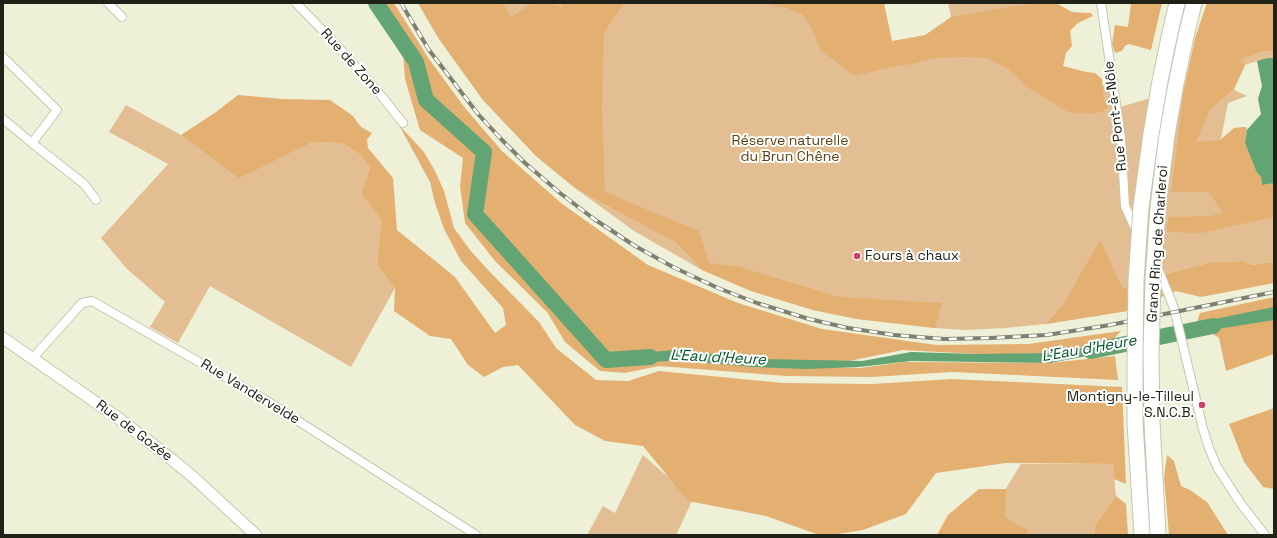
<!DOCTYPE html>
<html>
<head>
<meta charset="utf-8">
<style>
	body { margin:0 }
	#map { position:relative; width:1277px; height:538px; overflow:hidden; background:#eef1d7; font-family:"Space Grotesk",sans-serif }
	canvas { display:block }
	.frame { position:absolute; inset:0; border:4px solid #202117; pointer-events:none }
</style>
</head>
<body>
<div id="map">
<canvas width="1277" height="538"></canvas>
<div class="frame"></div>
</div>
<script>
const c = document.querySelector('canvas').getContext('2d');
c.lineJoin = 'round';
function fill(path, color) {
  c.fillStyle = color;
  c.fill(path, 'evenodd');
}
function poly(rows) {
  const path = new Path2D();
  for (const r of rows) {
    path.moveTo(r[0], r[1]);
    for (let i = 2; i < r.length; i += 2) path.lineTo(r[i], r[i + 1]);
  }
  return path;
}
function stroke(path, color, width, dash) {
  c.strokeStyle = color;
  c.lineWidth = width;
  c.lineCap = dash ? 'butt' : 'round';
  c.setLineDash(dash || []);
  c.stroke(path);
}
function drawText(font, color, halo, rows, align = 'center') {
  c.font = font + ' "Space Grotesk",sans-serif';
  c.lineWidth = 4;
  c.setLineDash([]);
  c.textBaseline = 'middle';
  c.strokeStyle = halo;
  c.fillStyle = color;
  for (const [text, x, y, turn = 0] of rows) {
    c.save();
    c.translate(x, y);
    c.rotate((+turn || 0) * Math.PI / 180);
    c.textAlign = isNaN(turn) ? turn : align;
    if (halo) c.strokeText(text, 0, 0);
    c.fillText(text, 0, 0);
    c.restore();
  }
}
const green = poly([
	[418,3,883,3,890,43,947,39,951,16,948,3,1034,3,1014,7,1058,75,1114,88,1117,108,1217,78,1238,60,1265,51,1274,51,1274,58,1257,61,1245,65,1234,90,1247,96,1228,103,1221,139,1234,128,1246,127,1247,130,1245,143,1262,185,1274,183,1274,262,1250,265,1244,261,1212,262,1180,270,1127,288,1127,311,1046,324,1005,328,965,330,935,328,857,319,813,310,751,291,702,270,634,231,575,188,536,156,483,100,439,39],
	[126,105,181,135,239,177,313,142,342,143,359,154,370,168,361,194,381,220,377,265,395,288,351,367,210,286,178,343,150,327,165,302,126,268,101,238,168,164,109,132],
	[643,455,693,499,676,535,587,535,603,506,615,513],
	[1021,464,1113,464,1116,496,1095,525,1095,535,1023,535,1030,531,1005,517,1005,490]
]);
const forest = poly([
	[368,3,394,3,429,59,465,108,502,151,561,203,648,265,738,303,822,329,936,345,1028,344,1121,331,1111,342,1051,353,994,355,903,350,820,367,860,368,904,362,1050,363,1115,356,1118,380,952,372,871,377,786,376,659,366,625,373,600,371,565,342,547,312,495,261,465,223,460,186,463,158,420,130,405,79,403,51],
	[418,3,503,3,511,17,532,3,550,3,563,8,562,3,625,3,604,32,602,107,605,192,699,231,709,263,737,266,839,297,942,303,935,328,857,319,813,310,751,291,702,270,677,243,575,188,536,156,483,100,439,39],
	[769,3,884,3,892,41,925,35,951,17,1034,3,1056,3,1072,12,1091,13,1093,16,1078,23,1070,31,1072,46,1066,53,1063,66,1086,72,1095,73,1102,79,1104,100,1109,107,1101,112,1091,114,1068,112,1027,87,1008,69,987,58,965,57,937,58,911,64,882,69,855,76,820,50,813,31,802,14,787,8,771,5],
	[1131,3,1162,3,1151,50,1129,44,1125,46,1122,51,1115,53,1112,44,1115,25,1128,27],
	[1207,3,1274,3,1274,51,1265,51,1239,60,1245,65,1233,90,1210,109,1196,142,1221,140,1234,128,1246,127,1247,130,1245,143,1257,173,1261,177,1262,185,1274,183,1274,217,1201,233,1167,232,1168,217,1211,216,1223,212,1208,192,1171,192,1184,88,1195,38],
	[238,95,282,99,330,100,353,116,361,127,372,133,367,140,368,148,393,178,397,230,455,277,495,333,506,325,503,308,461,261,444,229,435,203,430,182,399,125,424,152,435,171,444,191,454,228,470,250,488,270,539,322,556,348,596,380,628,381,659,371,783,383,872,384,952,379,1122,387,1126,484,1114,479,1113,464,1006,463,936,473,906,514,863,530,831,535,819,535,766,516,688,501,643,446,605,441,575,425,518,365,503,367,484,377,468,365,451,339,430,336,394,311,395,288,377,265,381,220,361,194,370,168,359,154,342,143,313,142,239,178,181,135,216,112],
	[1100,240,1123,289,1180,270,1212,262,1244,261,1251,265,1274,262,1274,283,1201,297,1176,291,1127,311,1046,324,1063,305],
	[1274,297,1274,354,1226,371,1219,338,1213,334,1193,333,1200,313],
	[1274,408,1274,489,1263,487,1244,462,1229,424],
	[1167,455,1174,461,1181,486,1190,490,1207,502,1228,535,1169,535,1164,477],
	[979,489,1006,489,1005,517,1030,531,1023,535,937,535,948,515],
	[1116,496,1126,504,1128,535,1095,535,1095,525]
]);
const water = poly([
	[1268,58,1274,58,1274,183,1262,185,1261,177,1257,173,1245,143,1247,130,1261,114,1258,99,1262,86,1257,61],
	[1274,307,1274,320,1192,333,1190,324],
	[1110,343,1113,351,1050,363,911,361,859,367,806,369,753,367,678,360,629,364,627,354,675,350,764,359,862,361,911,352,976,354,1051,353]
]);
const river = poly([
	[376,3,416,62,426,100,484,152,475,214,606,360,650,357],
	[1091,351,1213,326]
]);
const street = poly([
	[108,3,122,17],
	[296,3,333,41,379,93,403,123],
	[1101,3,1121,138,1125,206,1135,228,1157,266,1174,308,1203,429,1209,448,1217,467,1241,504,1265,535],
	[3,57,57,110,32,143,3,119],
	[32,143,84,184,96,200],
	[32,359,82,303,92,301,264,399,476,535]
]);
const secondary = poly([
	[3,338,114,415,160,450,192,476,256,535]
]);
const highway = poly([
	[1170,33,1177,3],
	[1186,36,1194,3]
]);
const rail = poly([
	[401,3,429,50,478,114,501,139,525,163,560,193,594,219,635,246,673,267,718,288,757,303,809,319,848,328,894,335,944,339,990,338,1047,335,1110,325,1274,292]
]);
const highwayBridge = poly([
	[1142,535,1135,423,1135,353,1136,281,1141,207,1151,134,1160,81,1170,33],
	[1158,535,1152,422,1151,352,1153,280,1158,207,1167,135,1176,84,1186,36]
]);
const markers = [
	[857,256,4,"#d14164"],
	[1202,405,4,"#d14164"]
];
const streetNames = [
	["Rue de Zone",351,62,48],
	["Rue Pont-à-Nôle",1116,116,-97],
	["Grand Ring de Charleroi",1158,244,-86],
	["Rue Vandervelde",250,392,31],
	["Rue de Gozée",134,431,37]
];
const parkNames = [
	["Réserve naturelle",790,141],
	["du Brun Chêne",790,157]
];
const poiNames = [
	["Fours à chaux",865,256],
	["Montigny-le-Tilleul",1194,397,"right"],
	["S.N.C.B.",1194,413,"right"]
];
const waterNames = [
	["L'Eau d'Heure",1089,349,-10],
	["L'Eau d'Heure",718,358,3]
];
fill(green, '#e3be93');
fill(forest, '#e3b072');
fill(water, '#62a474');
stroke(river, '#62a474', 16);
stroke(street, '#c5c7ae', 10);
stroke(secondary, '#c5c7ae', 13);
stroke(highway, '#c5c7ae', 17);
stroke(street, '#fff', 8);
stroke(secondary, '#fff', 11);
stroke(highway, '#fff', 15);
stroke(rail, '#7f8170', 4);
stroke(rail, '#fff', 2.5, [8]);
stroke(highwayBridge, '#c5c7ae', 17, []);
stroke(highwayBridge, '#fff', 15);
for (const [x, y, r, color] of markers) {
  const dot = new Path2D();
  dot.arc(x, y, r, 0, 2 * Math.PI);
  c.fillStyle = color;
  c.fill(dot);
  stroke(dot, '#fff', 1.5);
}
drawText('14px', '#202117', '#fff', streetNames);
drawText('14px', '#62400f', '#fff', parkNames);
drawText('14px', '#202117', '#fff', poiNames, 'left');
drawText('italic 15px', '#025528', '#fff', waterNames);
</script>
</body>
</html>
